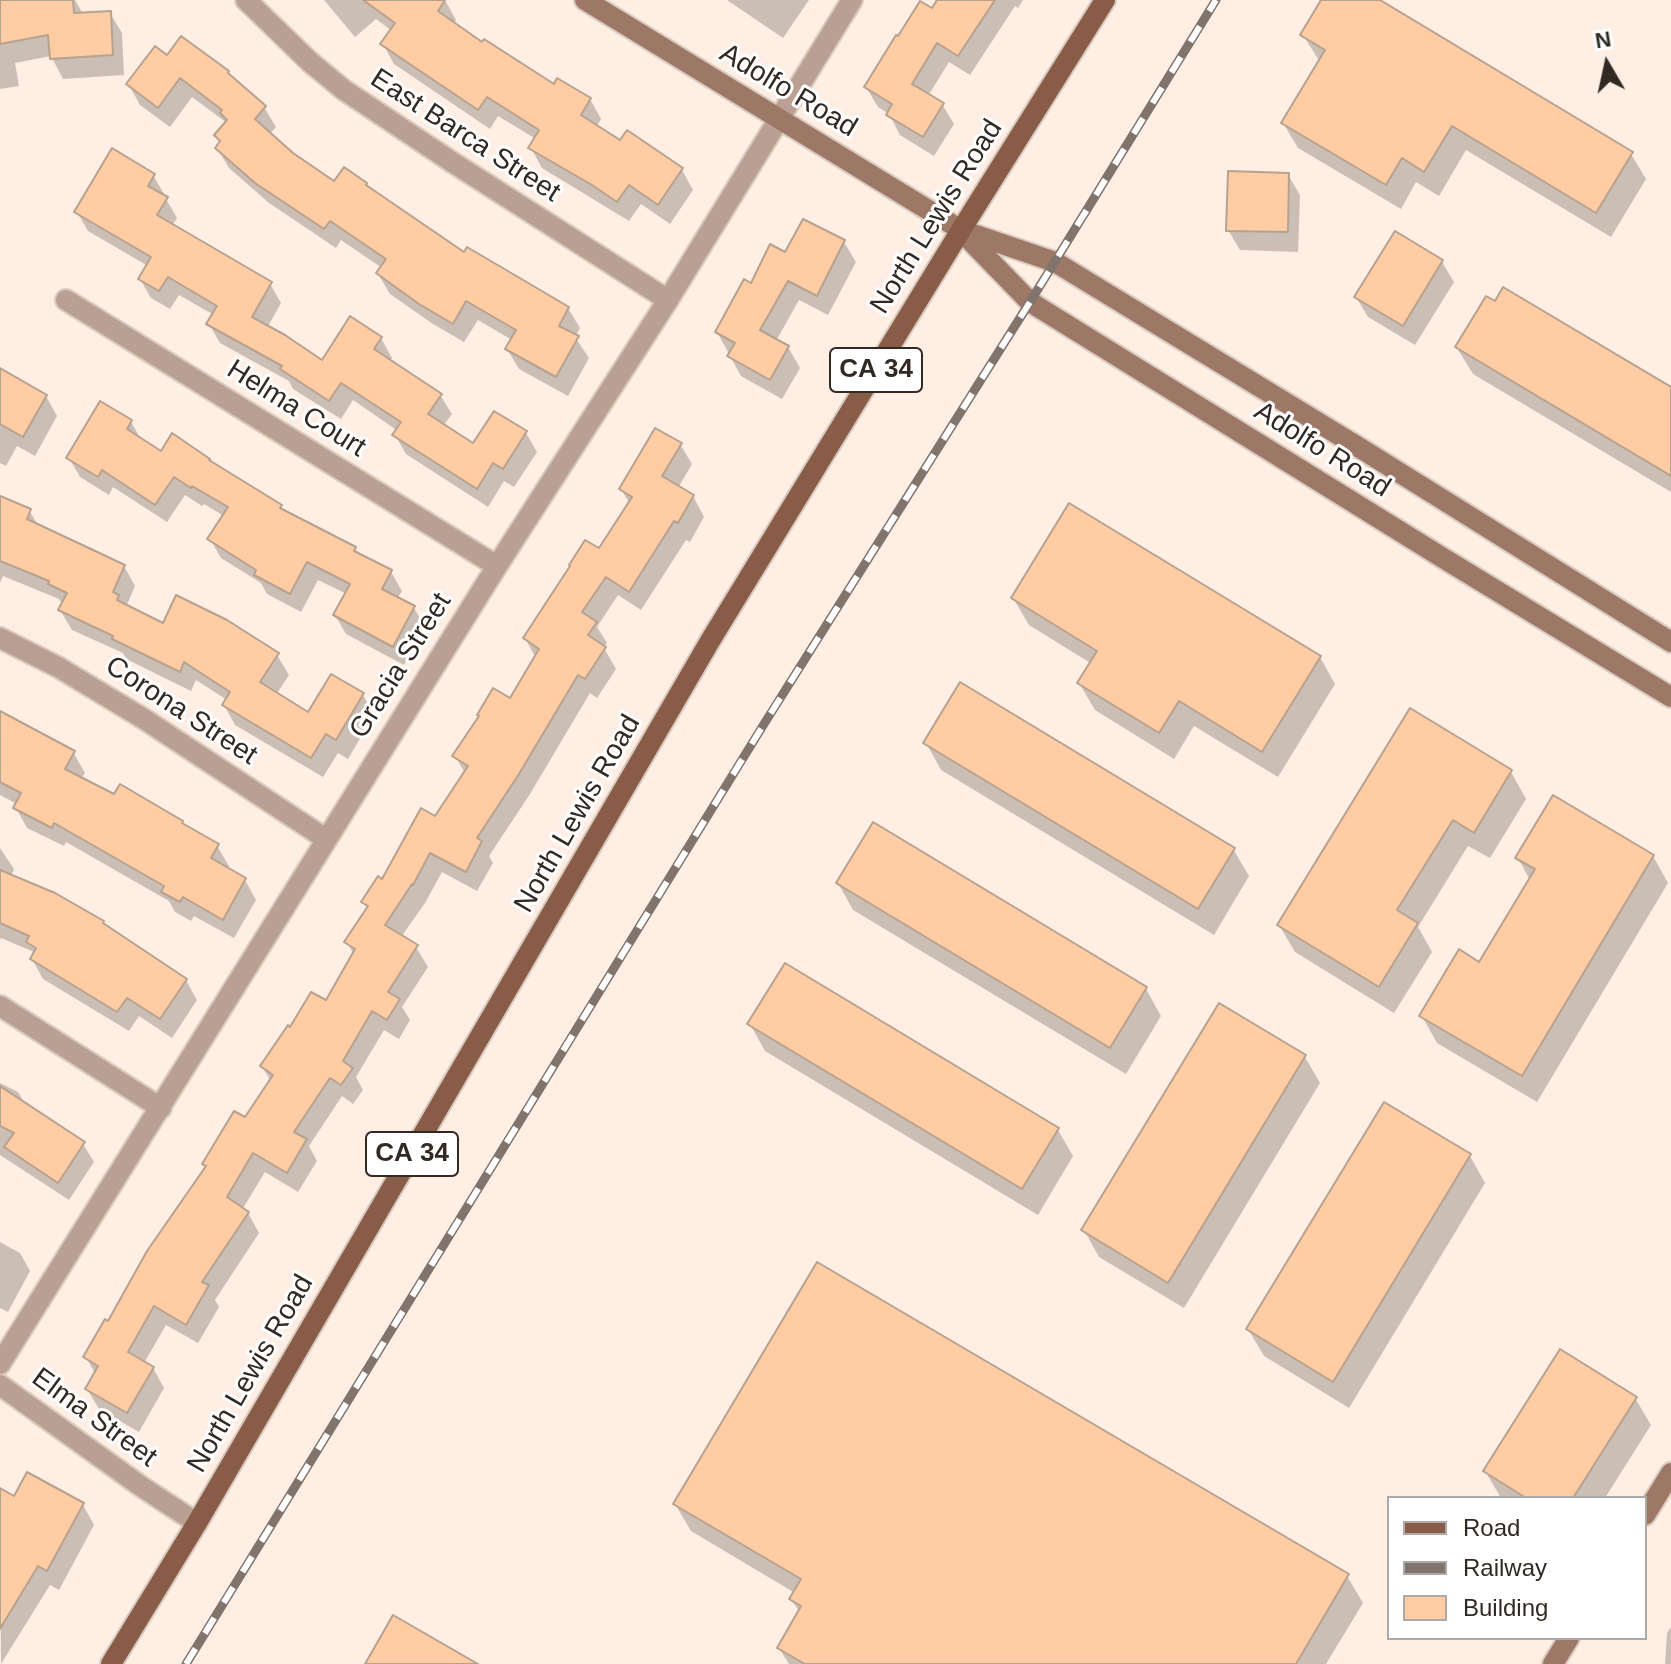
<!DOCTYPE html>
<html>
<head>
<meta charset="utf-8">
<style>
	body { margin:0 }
	#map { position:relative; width:1671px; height:1664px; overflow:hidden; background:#feeee3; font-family:Helvetica,sans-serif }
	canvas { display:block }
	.legend { position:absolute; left:1387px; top:1496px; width:260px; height:144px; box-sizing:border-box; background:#fff; border:2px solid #ada9a7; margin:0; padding:10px 14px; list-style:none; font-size:24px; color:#332923 }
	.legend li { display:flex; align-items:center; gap:16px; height:40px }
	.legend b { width:40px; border:2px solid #ada9a7 }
	.north { position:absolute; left:1567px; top:24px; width:80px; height:80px; -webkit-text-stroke:6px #fff; paint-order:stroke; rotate:351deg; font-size:22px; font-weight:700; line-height:32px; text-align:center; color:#332923 }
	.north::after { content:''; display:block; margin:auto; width:28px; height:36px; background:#332923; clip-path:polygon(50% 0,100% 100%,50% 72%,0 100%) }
</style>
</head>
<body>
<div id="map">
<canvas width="1671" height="1664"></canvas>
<ul class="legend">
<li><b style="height:10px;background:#885c46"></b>Road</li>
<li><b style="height:10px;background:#81746c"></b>Railway</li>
<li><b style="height:22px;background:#ffcca3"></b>Building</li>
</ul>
<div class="north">N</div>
</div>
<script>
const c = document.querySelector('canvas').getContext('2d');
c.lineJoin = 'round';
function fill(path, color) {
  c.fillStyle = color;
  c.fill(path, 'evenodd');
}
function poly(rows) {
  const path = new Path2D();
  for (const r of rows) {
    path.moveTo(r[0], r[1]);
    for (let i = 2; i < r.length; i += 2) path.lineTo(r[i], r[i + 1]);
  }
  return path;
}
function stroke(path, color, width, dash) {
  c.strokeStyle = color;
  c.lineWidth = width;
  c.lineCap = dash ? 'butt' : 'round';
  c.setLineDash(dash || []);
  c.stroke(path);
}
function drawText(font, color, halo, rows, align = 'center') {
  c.font = font + ' Helvetica,sans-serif';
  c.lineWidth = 6;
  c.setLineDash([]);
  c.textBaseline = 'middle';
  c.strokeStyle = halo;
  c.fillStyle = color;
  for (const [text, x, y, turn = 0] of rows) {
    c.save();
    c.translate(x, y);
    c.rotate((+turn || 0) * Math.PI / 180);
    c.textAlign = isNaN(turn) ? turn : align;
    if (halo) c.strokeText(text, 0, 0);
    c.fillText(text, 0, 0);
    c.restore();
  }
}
const shadow = poly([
	[75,0,83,14,110,13,122,33,124,75,63,79,51,56,15,63,19,86,0,89,0,1],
	[324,0,445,0,456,20,453,25,554,86,590,99,601,119,596,127,621,143,682,170,693,190,670,224,641,204,629,221,542,168,531,148,536,139,498,116,490,129,394,64,383,44,392,31,376,19,355,37],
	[727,0,809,0,783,38],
	[940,0,1023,0,1018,8,1015,6,970,75,949,62,928,96,942,104,954,124,934,156,900,135,889,114,878,107,866,87,932,11],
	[1324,0,1376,0,1631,154,1646,179,1611,237,1466,150,1439,196,1416,182,1401,209,1298,148,1283,123,1320,62,1303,35],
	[167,58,231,79,264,107,276,127,269,135,292,154,335,184,366,184,369,189,465,255,568,308,580,328,575,337,589,358,568,396,519,369,507,349,512,340,478,320,464,342,433,324,390,294,378,274,382,268,341,240,336,248,269,203,229,168,217,148,221,143,216,135,227,123,192,97,170,127,140,105,129,85],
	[153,175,164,194,163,197,166,199,177,218,172,226,270,284,281,303,267,328,322,363,381,338,392,358,389,362,440,395,452,414,443,426,474,446,526,433,537,452,514,487,504,481,488,507,406,454,395,435,398,431,353,400,341,419,293,389,289,381,220,343,209,324,214,315,179,295,170,309,151,298,140,279,148,266,88,231,77,212],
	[1288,175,1300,195,1298,252,1240,250,1228,230],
	[1395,234,1442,262,1454,282,1415,345,1368,317,1356,297],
	[844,242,856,262,828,315,799,300,776,341,788,347,800,368,782,399,741,376,730,356,731,354,728,352,717,332,751,285],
	[1457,348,1671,389,1671,492,1473,374],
	[0,371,46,396,57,416,35,456,17,446,6,466,0,463],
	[131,422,142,441,161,453,280,507,283,511,355,548,359,555,391,572,402,591,397,599,414,608,425,627,404,665,346,634,335,615,347,594,318,580,301,612,267,594,261,583,221,558,210,539,224,516,204,504,202,506,185,495,167,522,113,487,109,495,80,477,69,458],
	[680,444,692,464,678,488,693,496,704,517,690,542,686,540,641,610,618,595,597,627,607,643,604,648,616,669,597,698,590,693,530,794,489,856,493,863,477,891,442,872,425,903,401,937,416,947,428,967,402,1007,410,1020,399,1039,384,1030,356,1077,363,1090,353,1104,342,1096,309,1146,317,1161,298,1192,265,1172,242,1210,248,1213,259,1233,215,1300,219,1307,198,1343,166,1325,144,1363,153,1368,164,1388,139,1432,99,1409,87,1389,96,1375,86,1357,271,1082,262,1066,291,1030,326,1003,354,955,347,942,368,910,363,902,383,882,436,818,465,773,455,756,510,701,536,658,525,638,599,551,630,504,621,489],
	[0,498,29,510,39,527,124,566,135,586,126,607,164,626,277,655,289,675,276,695,309,715,363,695,374,715,348,759,338,753,323,777,235,725,224,705,227,700,196,680,191,691,126,659,123,653,72,630,60,610,62,604,59,599,3,576,0,583],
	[1013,598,1320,657,1335,684,1278,777,1194,726,1174,759,1095,710,1079,683,1092,664,1029,625],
	[0,713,73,752,85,773,81,779,115,797,182,822,184,827,217,846,229,866,227,870,245,880,256,900,234,938,194,916,191,921,175,912,169,901,66,842,64,846,27,828,16,808,17,804,0,795],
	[926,743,1233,849,1249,876,1214,935,941,770],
	[1511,772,1526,799,1490,858,1468,846,1418,927,1432,952,1394,1013,1295,952,1279,925],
	[0,848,14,869,11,876,105,927,186,980,197,1000,172,1038,139,1016,129,1031,43,979,32,959,35,954,34,952,1,938,0,940],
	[1653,856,1668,883,1537,1102,1437,1043,1422,1016,1480,965,1530,880,1518,858],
	[838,883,1146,989,1161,1016,1126,1074,853,910],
	[750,1024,1058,1130,1073,1156,1038,1215,765,1051],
	[1305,1057,1320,1083,1184,1308,1099,1257,1084,1230],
	[0,1083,18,1092,26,1106,83,1144,94,1162,69,1200,0,1155],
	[1470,1156,1485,1183,1349,1408,1264,1356,1248,1329],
	[0,1242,20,1253,30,1271,8,1312,0,1308],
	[1635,1398,1651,1425,1605,1498,1501,1498,1485,1471],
	[0,1492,15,1499,83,1505,94,1525,59,1590,50,1585,1,1664],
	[675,1504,1347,1576,1363,1603,1326,1664,789,1664,779,1648,800,1613,791,1599,795,1593,691,1531],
	[1671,1627,1671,1664,1665,1664,1667,1633]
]);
const building = poly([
	[0,0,73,0,74,13,111,11,113,55,50,59,48,35,0,44,0,0],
	[363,0,445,0,438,11,482,42,484,39,554,84,557,78,591,98,581,115,620,140,627,130,683,168,658,205,629,185,617,202,592,185,528,148,539,130,487,97,478,110,380,44,395,23,363,0],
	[937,0,995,0,958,56,937,43,912,84,944,103,923,137,886,115,892,104,864,87,896,35,898,36,920,1,932,8,937,0],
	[1321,0,1380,0,1633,152,1596,213,1452,126,1424,172,1402,158,1386,185,1281,123,1325,50,1300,35,1321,0],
	[181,36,229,71,228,73,266,106,255,119,293,153,334,181,344,167,367,183,366,185,464,252,467,247,569,307,559,326,579,336,556,377,505,349,516,330,466,301,453,324,419,304,376,273,386,259,330,221,324,229,255,183,215,148,220,141,214,135,227,120,220,113,222,110,180,78,158,108,126,84,155,46,167,55,181,36],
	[112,148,155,174,148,186,168,197,157,215,272,282,252,317,285,335,322,360,350,316,382,337,374,349,442,394,428,414,473,443,494,411,527,431,503,469,493,463,477,489,392,435,401,422,341,383,329,401,280,369,282,366,206,324,217,306,168,277,159,291,138,279,151,257,74,212,112,148],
	[1228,171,1289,173,1288,232,1226,231,1228,171],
	[803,219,845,240,817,296,788,281,760,330,789,346,770,380,727,356,735,343,715,332,744,279,751,283,770,244,785,252,803,219],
	[1395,231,1443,260,1403,326,1354,297,1395,231],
	[1503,287,1671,387,1671,476,1455,347,1486,296,1495,301,1503,287],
	[0,368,47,395,23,437,0,424,0,368],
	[100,401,132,420,127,429,161,451,172,433,210,459,209,460,282,505,280,508,356,547,354,551,392,570,382,589,415,606,393,647,333,615,350,584,307,562,290,594,254,575,256,570,207,539,228,507,192,486,191,488,174,477,155,505,102,470,98,477,66,458,100,401],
	[655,428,682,443,662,476,694,495,678,523,674,521,629,592,606,577,582,612,597,622,588,635,606,647,585,679,578,675,519,774,477,838,482,841,466,872,430,853,413,885,412,884,385,925,418,945,388,992,400,999,387,1020,372,1011,343,1061,353,1068,341,1085,330,1078,294,1132,307,1139,287,1173,253,1153,227,1197,249,1212,202,1282,209,1285,186,1325,154,1306,128,1352,154,1367,127,1413,85,1389,98,1366,83,1357,105,1319,108,1321,147,1251,206,1166,202,1164,234,1111,245,1117,273,1075,260,1066,288,1025,290,1027,311,992,326,1000,355,949,344,942,368,906,361,902,378,876,382,879,421,808,435,816,468,766,452,756,479,716,477,715,493,688,510,698,539,649,523,638,570,566,569,565,585,540,599,548,632,497,619,489,655,428],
	[0,496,31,509,27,519,125,565,113,592,119,595,117,600,163,623,176,595,227,620,279,653,260,682,308,712,331,674,364,693,336,740,326,734,311,758,222,705,230,692,184,662,180,672,112,639,113,636,58,610,67,593,48,584,49,581,0,561,0,496],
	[1069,503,1321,656,1262,752,1179,701,1159,733,1077,683,1097,651,1011,598,1069,503],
	[960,682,1235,848,1198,909,923,743,960,682],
	[1410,708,1512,770,1474,833,1453,820,1397,910,1418,923,1379,987,1277,925,1410,708],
	[0,711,75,751,65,769,114,794,120,784,183,821,182,823,219,844,211,858,246,878,223,920,183,897,180,902,161,892,164,886,54,823,52,828,13,808,21,793,0,782,0,711],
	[1553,795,1654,855,1522,1076,1419,1016,1459,949,1479,962,1535,869,1515,858,1553,795],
	[873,822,1147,987,1110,1048,836,883,873,822],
	[0,870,55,893,104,921,103,923,187,979,160,1019,127,998,117,1012,30,959,36,948,26,942,29,936,0,923,0,870],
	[785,963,1059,1128,1022,1189,747,1024,785,963],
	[1219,1003,1306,1055,1168,1283,1081,1230,1219,1003],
	[0,1086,85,1142,58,1183,4,1147,14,1133,0,1126,0,1086],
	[1384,1102,1471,1154,1333,1382,1246,1329,1384,1102],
	[817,1262,1349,1574,1296,1664,805,1664,777,1648,801,1606,789,1599,801,1579,673,1504,817,1262],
	[1560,1349,1637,1397,1573,1498,1526,1498,1483,1471,1560,1349],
	[27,1472,84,1503,47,1571,38,1566,0,1629,0,1488,14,1496,27,1472],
	[393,1615,478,1664,365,1664,393,1615]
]);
const minor = poly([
	[246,0,310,62,344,90,452,162,668,300],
	[66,300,497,566],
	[0,638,58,667,144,719,326,839],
	[0,1006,161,1108],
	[0,1364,497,566,668,300,852,0],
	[0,1385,142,1487,197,1523]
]);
const secondary = poly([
	[585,0,961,230,1055,262,1360,448,1671,642],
	[963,233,1030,302,1443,558,1671,697],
	[1645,1515,1671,1473],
	[1553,1664,1569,1638]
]);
const primary = poly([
	[111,1664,197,1523,710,641,961,230,1105,0]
]);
const rail = poly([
	[186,1664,764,724,1030,302,1216,0]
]);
const shields = [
	[876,370,92],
	[412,1154,92]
];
const shieldNames = [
	["CA 34",876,370],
	["CA 34",412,1154]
];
const streetNames = [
	["Adolfo Road",788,91,31],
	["East Barca Street",465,136,33],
	["North Lewis Road",937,217,-58],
	["Helma Court",296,409,32],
	["Adolfo Road",1322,450,32],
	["Gracia Street",401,666,-58],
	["Corona Street",181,711,33],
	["North Lewis Road",578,814,-60],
	["North Lewis Road",251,1374,-60],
	["Elma Street",94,1418,36]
];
fill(shadow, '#0003');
fill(building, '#ffcca3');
stroke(building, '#b7a18f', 2);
stroke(minor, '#d9cbc0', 24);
stroke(secondary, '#d9cbc0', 24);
stroke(primary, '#d9cbc0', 24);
stroke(minor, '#baa093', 20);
stroke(secondary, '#9d7866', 20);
stroke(primary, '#885c46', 20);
stroke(rail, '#81746c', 9);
stroke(rail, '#fff', 6, [18]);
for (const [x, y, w] of shields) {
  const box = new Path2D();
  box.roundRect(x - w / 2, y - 22, w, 44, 6);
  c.fillStyle = '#fff';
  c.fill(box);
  stroke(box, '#332923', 2);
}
drawText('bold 26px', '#332923', null, shieldNames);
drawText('28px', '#332923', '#fff', streetNames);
</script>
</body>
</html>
